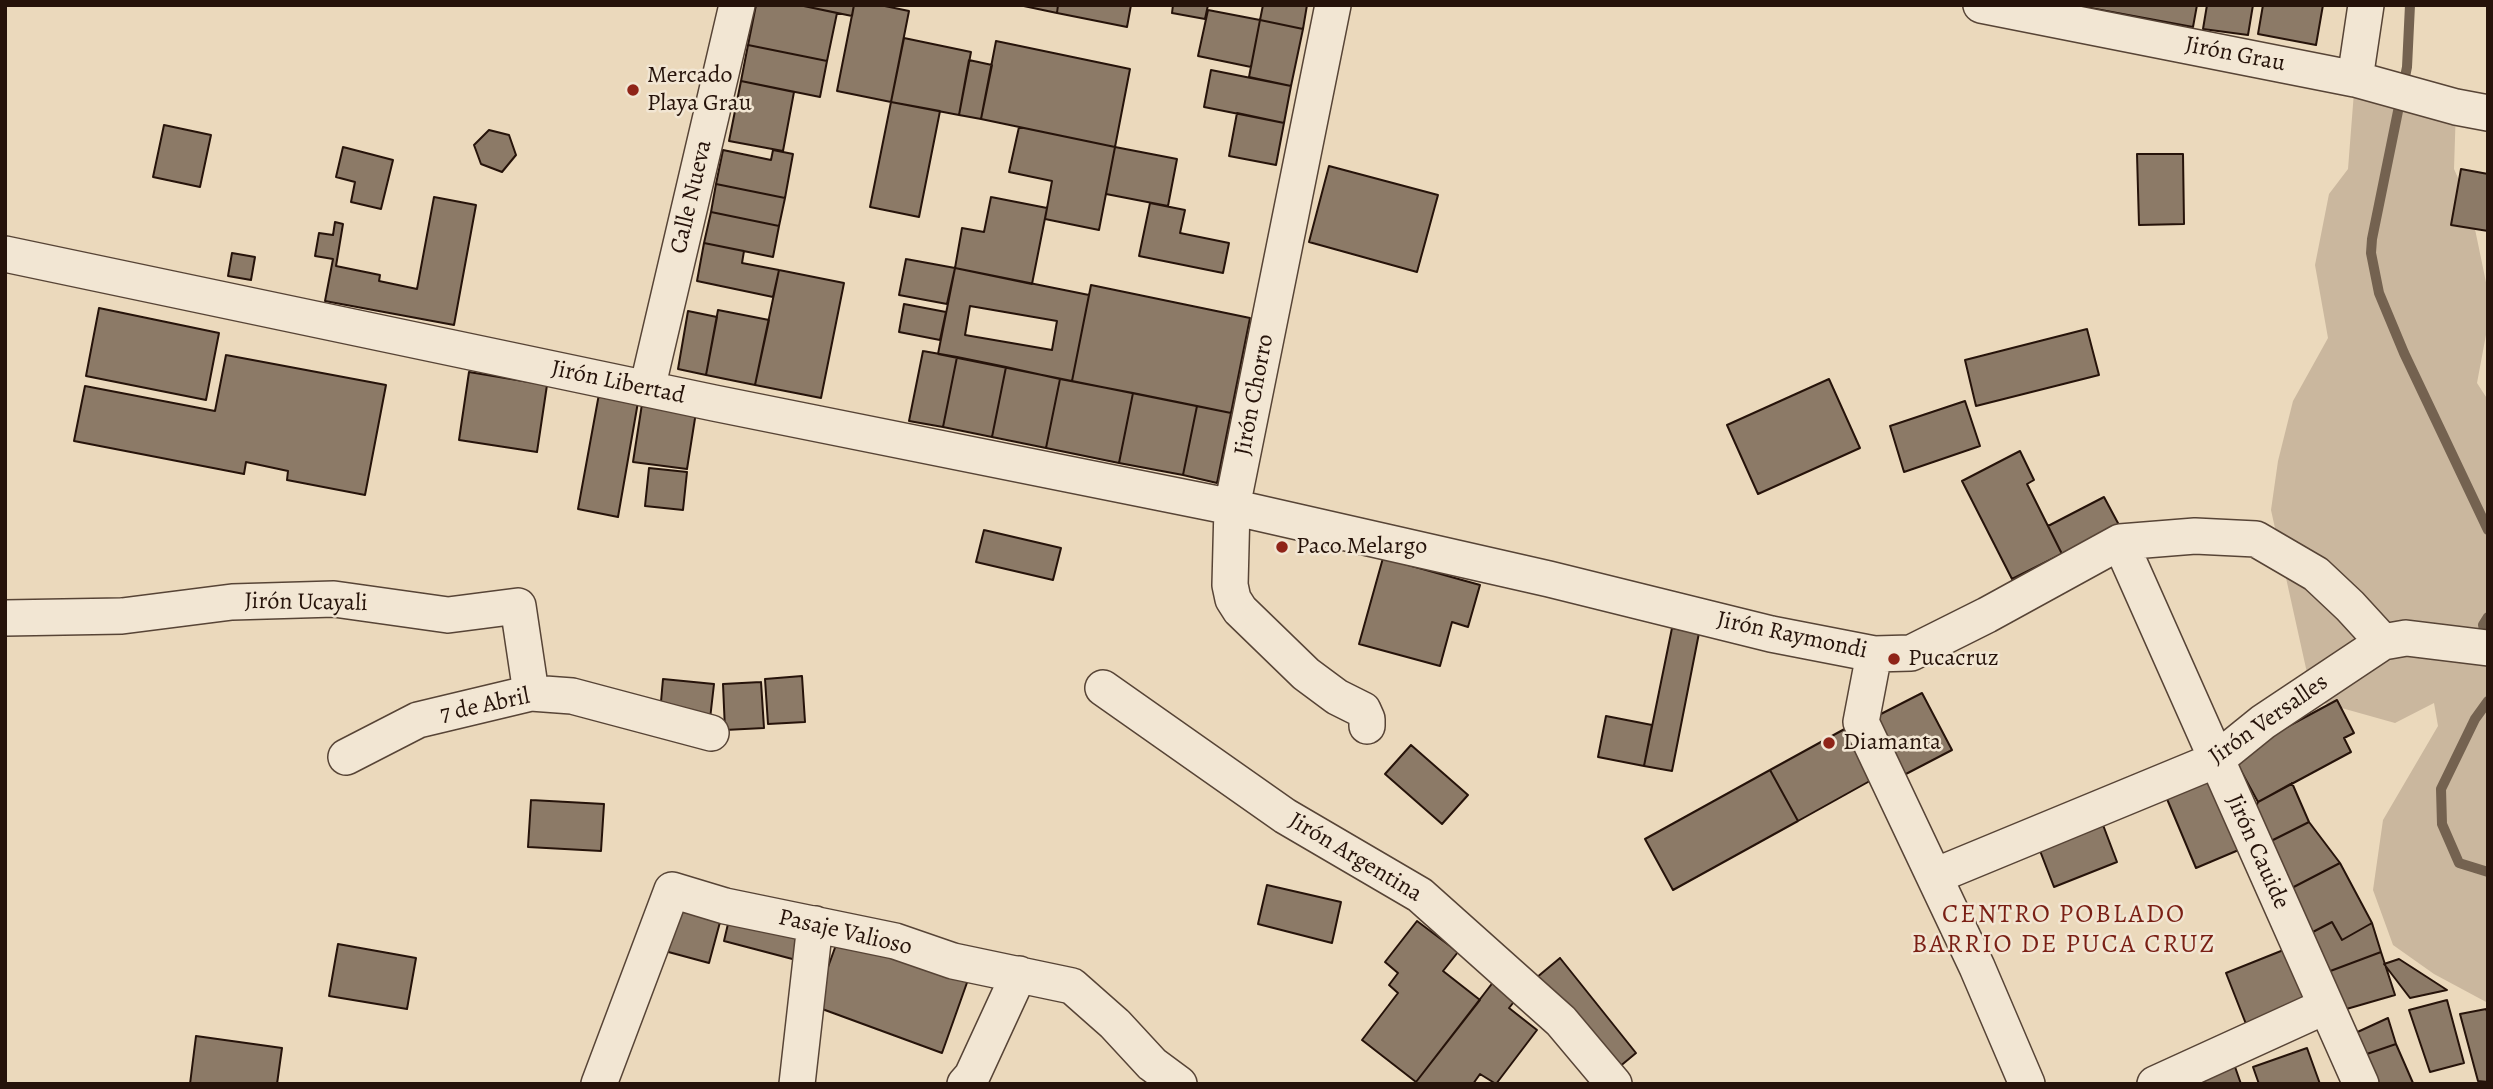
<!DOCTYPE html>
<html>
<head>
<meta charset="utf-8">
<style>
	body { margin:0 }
	#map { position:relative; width:2493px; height:1089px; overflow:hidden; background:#ebd9bc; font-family:Alegreya,serif }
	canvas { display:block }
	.frame { position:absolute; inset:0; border:7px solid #26130a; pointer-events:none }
</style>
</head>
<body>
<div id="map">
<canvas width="2493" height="1089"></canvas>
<div class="frame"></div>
</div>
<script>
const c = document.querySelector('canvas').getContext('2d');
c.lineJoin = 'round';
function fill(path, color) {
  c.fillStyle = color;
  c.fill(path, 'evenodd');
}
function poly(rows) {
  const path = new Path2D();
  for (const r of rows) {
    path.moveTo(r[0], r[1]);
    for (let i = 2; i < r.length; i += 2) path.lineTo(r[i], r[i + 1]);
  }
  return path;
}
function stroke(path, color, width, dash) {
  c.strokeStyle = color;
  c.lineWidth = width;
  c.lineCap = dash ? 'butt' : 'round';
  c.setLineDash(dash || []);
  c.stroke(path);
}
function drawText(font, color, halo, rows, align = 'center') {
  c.font = font + ' Alegreya,serif';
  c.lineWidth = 5;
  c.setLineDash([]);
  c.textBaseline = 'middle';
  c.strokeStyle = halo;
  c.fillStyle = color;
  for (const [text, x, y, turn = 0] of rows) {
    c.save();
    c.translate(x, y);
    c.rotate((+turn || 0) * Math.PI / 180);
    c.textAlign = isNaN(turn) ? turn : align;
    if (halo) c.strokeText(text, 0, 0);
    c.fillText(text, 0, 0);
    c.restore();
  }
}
const green = poly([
	[2355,79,2456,107,2454,169,2470,205,2488,292,2488,324,2477,383,2488,400,2488,1003,2434,974,2393,945,2373,890,2383,820,2438,726,2434,703,2395,723,2313,700,2271,510,2278,461,2293,401,2328,338,2315,265,2329,194,2348,169]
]);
const stream = poly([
	[2410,5,2407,67,2372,239,2371,253,2379,293,2404,353,2488,530],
	[2487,643,2483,625,2488,617],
	[2488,701,2475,719,2441,789,2442,824,2459,863,2488,872]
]);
const building = poly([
	[756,5,799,5,837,13,827,61,748,45,756,5],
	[799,5,854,5,852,16,799,5],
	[854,5,880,5,909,11,891,102,837,91,854,5],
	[1019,5,1058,5,1057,13,1019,5],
	[1058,5,1131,5,1127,27,1057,13,1058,5],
	[1173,5,1208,5,1205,19,1172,13,1173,5],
	[1263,5,1307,5,1303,29,1260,20,1263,5],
	[2074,5,2197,5,2193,27,2074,5],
	[2207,5,2253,5,2248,35,2203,29,2207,5],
	[2263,5,2323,5,2316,45,2258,34,2263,5],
	[1208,10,1260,20,1251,67,1198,56,1208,10],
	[1260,20,1303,29,1291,86,1249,77,1260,20],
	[904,38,971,52,959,115,891,102,904,38],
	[996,41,1130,69,1115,147,981,119,996,41],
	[748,45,827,61,820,97,741,81,748,45],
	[969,60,992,65,981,119,959,115,969,60],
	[1211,70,1291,86,1284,123,1204,107,1211,70],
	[741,81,794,92,783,151,729,141,741,81],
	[891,102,940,111,919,217,870,207,891,102],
	[1237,113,1284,123,1276,165,1229,156,1237,113],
	[164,125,211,135,200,187,153,177,164,125],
	[1019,127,1115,147,1099,230,1045,219,1052,181,1009,172,1019,127],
	[489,130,509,135,516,155,502,172,481,164,474,145,489,130],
	[343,147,393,160,381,209,351,202,355,182,336,177,343,147],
	[1115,147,1177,159,1168,206,1106,194,1115,147],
	[723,150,771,160,773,150,793,154,785,198,716,184,723,150],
	[2137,154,2183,154,2184,224,2139,225,2137,154],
	[1329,166,1438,195,1417,272,1309,242,1329,166],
	[2461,169,2488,174,2488,231,2451,225,2461,169],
	[716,184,785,198,779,226,711,212,716,184],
	[434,197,476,205,454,325,325,301,333,259,315,256,319,233,333,235,335,222,343,224,336,266,380,275,379,281,417,289,434,197],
	[991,197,1047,208,1032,284,955,268,962,228,984,232,991,197],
	[1150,203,1185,210,1180,233,1229,243,1223,273,1139,256,1150,203],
	[711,212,779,226,773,257,704,243,711,212],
	[704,243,744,251,742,263,779,270,773,297,697,281,704,243],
	[232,253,255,257,251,280,228,276,232,253],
	[906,259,955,268,947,304,899,295,906,259],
	[955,268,1089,295,1072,381,938,354,955,268],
	[970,306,1057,321,1052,350,965,335,970,306],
	[779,270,844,283,821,398,755,385,779,270],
	[1091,285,1250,318,1231,413,1072,381,1091,285],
	[904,304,946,312,940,340,899,332,904,304],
	[99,308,219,333,206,400,86,376,99,308],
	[718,310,769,320,755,385,706,375,718,310],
	[688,311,717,317,706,375,678,369,688,311],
	[2087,329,2099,375,1976,406,1965,360,2087,329],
	[923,351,957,357,943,427,909,421,923,351],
	[226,355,386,385,365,495,287,480,288,471,246,462,244,474,74,441,85,386,215,411,226,355],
	[957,357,1006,367,992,437,943,427,957,357],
	[1006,367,1060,379,1046,448,992,437,1006,367],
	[469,372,547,385,537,452,459,440,469,372],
	[1060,379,1133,393,1119,463,1046,448,1060,379],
	[1829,379,1860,448,1758,494,1727,425,1829,379],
	[1133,393,1197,406,1183,475,1119,463,1133,393],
	[599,394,638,402,618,517,578,509,599,394],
	[1965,401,1980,446,1904,472,1890,426,1965,401],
	[642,404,696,412,687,469,633,462,642,404],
	[1197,406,1231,413,1217,483,1183,475,1197,406],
	[2020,451,2034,480,2027,484,2062,554,2012,579,1962,481,2020,451],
	[649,468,687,472,683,510,645,506,649,468],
	[2104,497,2119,525,2062,554,2048,526,2104,497],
	[984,530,1061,548,1053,580,976,562,984,530],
	[1383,558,1480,585,1468,627,1452,622,1440,666,1359,644,1383,558],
	[1672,628,1699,633,1672,771,1644,766,1672,628],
	[802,676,805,722,768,724,765,679,802,676],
	[663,679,714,684,710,719,660,713,663,679],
	[761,682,764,728,725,730,723,684,761,682],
	[1922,693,1952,750,1904,775,1875,717,1922,693],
	[2337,700,2354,733,2344,738,2351,752,2258,802,2233,756,2337,700],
	[1606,716,1652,725,1644,766,1598,757,1606,716],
	[1850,726,1877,777,1798,821,1770,770,1850,726],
	[1411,745,1468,795,1442,824,1385,774,1411,745],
	[1770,770,1798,821,1673,890,1645,839,1770,770],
	[2212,780,2241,849,2196,868,2167,799,2212,780],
	[2292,783,2309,822,2267,843,2254,811,2258,802,2292,783],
	[531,800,604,804,601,851,528,847,531,800],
	[2100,817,2117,862,2054,887,2037,843,2100,817],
	[2309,822,2340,863,2286,891,2267,843,2309,822],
	[2340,863,2372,923,2342,940,2332,922,2309,934,2286,891,2340,863],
	[1267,885,1341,902,1332,943,1258,924,1267,885],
	[676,898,723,911,709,963,661,950,676,898],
	[731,911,808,931,800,961,724,941,731,911],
	[1417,921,1458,952,1443,971,1480,1000,1416,1082,1362,1040,1398,993,1389,985,1398,973,1385,962,1417,921],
	[2332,922,2342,940,2372,923,2381,952,2325,973,2309,934,2332,922],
	[841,931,969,977,942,1053,814,1006,841,931],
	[338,944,416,958,407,1009,329,996,338,944],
	[2291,947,2311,997,2246,1024,2226,973,2291,947],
	[2381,952,2395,995,2343,1010,2325,973,2381,952],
	[1560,958,1636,1053,1612,1073,1536,978,1560,958],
	[2399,959,2447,990,2410,998,2384,964,2399,959],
	[1494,981,1517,998,1509,1008,1537,1030,1496,1084,1480,1074,1473,1084,1419,1084,1416,1082,1494,981],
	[2447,1000,2464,1063,2430,1072,2409,1010,2447,1000],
	[2486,1009,2488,1014,2488,1082,2478,1081,2460,1014,2486,1009],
	[2388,1018,2396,1044,2361,1056,2351,1035,2388,1018],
	[196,1036,282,1048,277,1084,190,1084,196,1036],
	[2396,1044,2413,1083,2371,1084,2361,1056,2396,1044],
	[2307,1048,2320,1084,2259,1084,2253,1067,2307,1048],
	[2234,1064,2241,1084,2180,1084,2234,1064]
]);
const minor = poly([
	[1333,5,1232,507,1230,585,1233,599,1240,610,1306,674,1337,697,1363,710,1367,719,1367,726],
	[1981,5,2355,79,2456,107,2488,113],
	[2355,79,2366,5],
	[5,254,714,403,1232,507,1549,579,1771,634,1874,654,1911,653,1987,615,2120,542,2195,536,2256,539,2316,574,2350,606,2383,642],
	[647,389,737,5],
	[2120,542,2361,1084],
	[5,618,122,616,232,602,334,599,448,615,518,606,531,693],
	[1874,654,1861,722,1977,967,2027,1084],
	[1103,688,1285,816,1420,895,1561,1021,1614,1084],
	[346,757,418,720,531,693,572,696,711,733],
	[1935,876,2216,760,2263,722,2383,642,2406,638,2488,648],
	[599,1084,672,890,725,906,895,941,953,961,1072,986,1115,1024,1152,1064,1179,1084],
	[797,1084,815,924],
	[965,1084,972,1076,1019,974],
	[2155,1084,2326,1006]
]);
const markers = [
	[633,90,7,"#8f2418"],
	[1282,547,7,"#8f2418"],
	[1894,659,7,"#8f2418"],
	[1829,743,7,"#8f2418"]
];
const streetNames = [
	["Jirón Grau",2235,55,11],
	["Calle Nueva",692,197,-77],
	["Jirón Libertad",618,383,12],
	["Jirón Chorro",1255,395,-79],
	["Jirón Ucayali",306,603,1],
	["Jirón Raymondi",1792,636,12],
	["7 de Abril",485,706,-12],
	["Jirón Versalles",2269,720,-35],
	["Jirón Cauide",2257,852,66],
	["Jirón Argentina",1355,858,31],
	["Pasaje Valioso",845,933,13]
];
const poiNames = [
	["Mercado",647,76],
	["Playa Grau",647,104],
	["Paco Melargo",1296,547],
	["Pucacruz",1908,659],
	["Diamanta",1843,743]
];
const neighbourhoodNames = [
	["CENTRO POBLADO",2064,916],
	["BARRIO DE PUCA CRUZ",2064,946]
];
fill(green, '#cab79e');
stroke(stream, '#746250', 10);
fill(building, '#8c7a67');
stroke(building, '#26130a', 2);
stroke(minor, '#574436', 38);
stroke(minor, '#f2e6d3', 35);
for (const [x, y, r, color] of markers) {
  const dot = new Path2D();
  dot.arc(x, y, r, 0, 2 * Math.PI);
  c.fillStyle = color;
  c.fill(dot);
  stroke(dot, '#f2e6d3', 2.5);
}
drawText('24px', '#26130a', '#f2e6d3', streetNames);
drawText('24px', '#26130a', '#f2e6d3', poiNames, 'left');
c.letterSpacing = '2px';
drawText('26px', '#7a1f14', '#f2e6d3', neighbourhoodNames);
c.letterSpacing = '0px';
</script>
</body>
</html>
